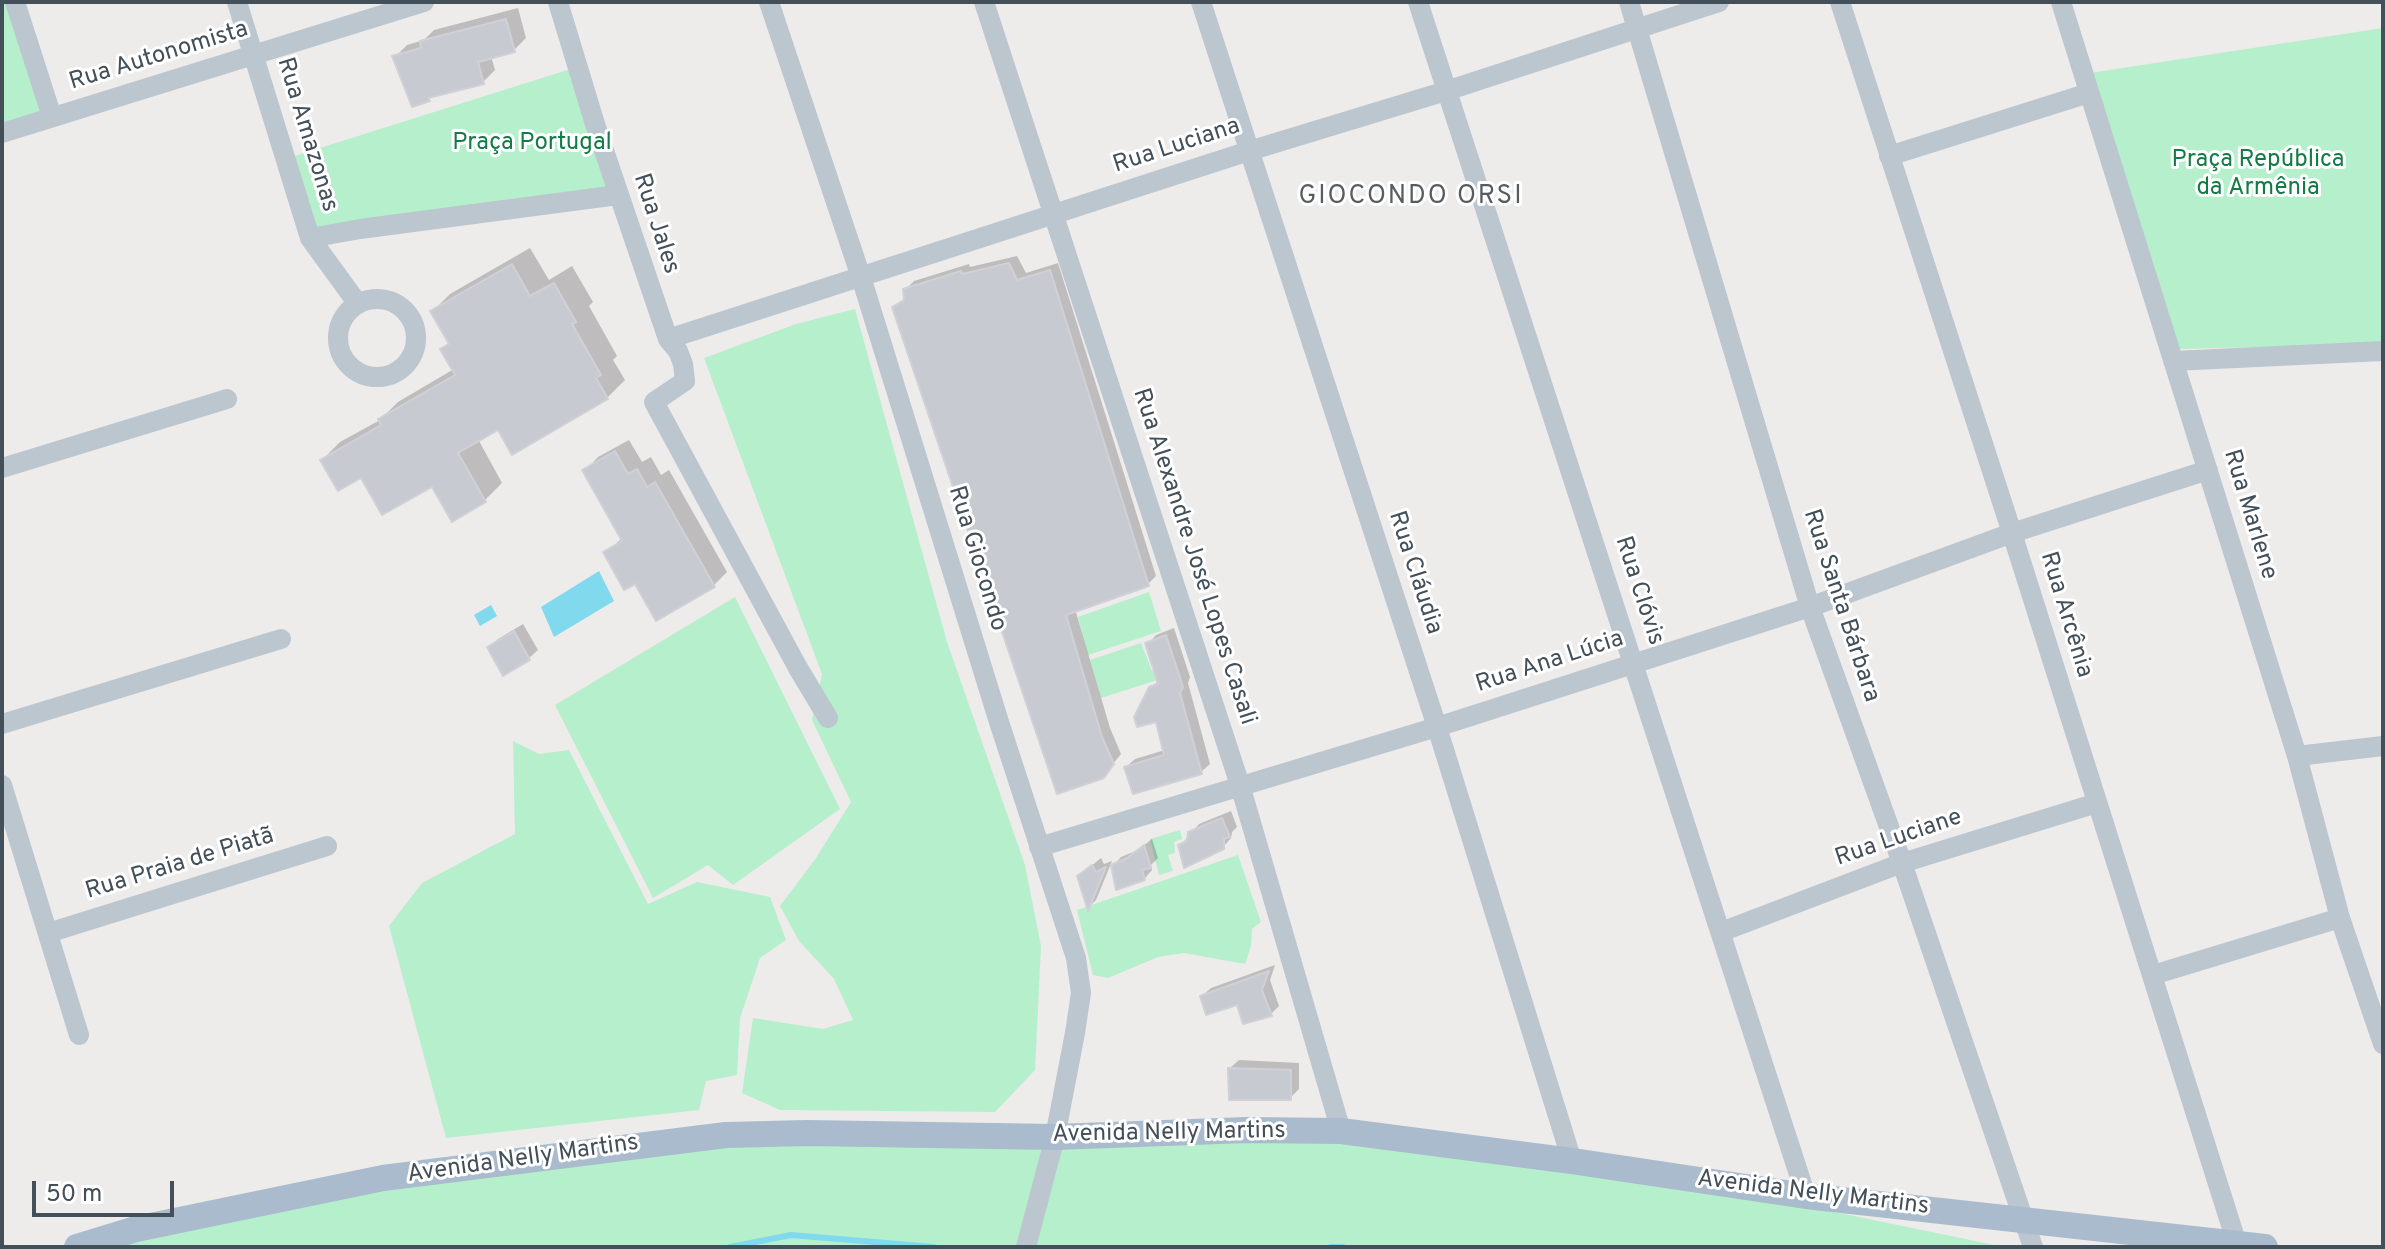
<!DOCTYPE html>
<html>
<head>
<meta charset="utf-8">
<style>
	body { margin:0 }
	#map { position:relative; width:2385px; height:1249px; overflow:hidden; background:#eeebeb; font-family:Overpass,sans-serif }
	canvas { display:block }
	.frame { position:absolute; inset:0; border:4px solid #434f59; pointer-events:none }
	.scale { position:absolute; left:32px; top:1181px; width:142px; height:36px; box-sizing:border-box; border:4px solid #434f59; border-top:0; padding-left:10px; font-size:24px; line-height:28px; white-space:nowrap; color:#434f59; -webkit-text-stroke:6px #fff; paint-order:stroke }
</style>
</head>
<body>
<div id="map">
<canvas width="2385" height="1249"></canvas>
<div class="frame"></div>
<div class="scale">50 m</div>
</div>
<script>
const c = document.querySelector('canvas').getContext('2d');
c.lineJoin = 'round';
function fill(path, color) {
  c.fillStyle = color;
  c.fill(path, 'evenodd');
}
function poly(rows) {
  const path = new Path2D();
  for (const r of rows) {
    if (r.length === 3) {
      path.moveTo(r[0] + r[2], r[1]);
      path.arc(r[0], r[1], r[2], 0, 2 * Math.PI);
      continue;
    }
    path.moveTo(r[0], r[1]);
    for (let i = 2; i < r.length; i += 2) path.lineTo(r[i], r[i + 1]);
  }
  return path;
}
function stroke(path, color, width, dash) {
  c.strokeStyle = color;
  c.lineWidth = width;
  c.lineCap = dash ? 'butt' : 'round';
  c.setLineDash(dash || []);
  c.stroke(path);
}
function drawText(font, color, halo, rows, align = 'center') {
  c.font = font + ' Overpass,sans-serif';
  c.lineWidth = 6;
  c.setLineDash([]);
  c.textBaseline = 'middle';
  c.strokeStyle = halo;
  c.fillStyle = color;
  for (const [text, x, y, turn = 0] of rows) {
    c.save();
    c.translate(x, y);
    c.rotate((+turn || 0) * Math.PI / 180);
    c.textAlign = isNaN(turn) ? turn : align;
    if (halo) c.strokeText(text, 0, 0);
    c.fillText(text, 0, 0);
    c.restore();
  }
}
const green = poly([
	[2,2,15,2,52,117,2,133],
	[2383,28,2383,344,2179,349,2090,73],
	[577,67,618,195,310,238,285,159],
	[855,309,947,642,1025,865,1041,946,1035,1070,995,1112,780,1110,742,1093,753,1018,823,1029,853,1020,834,979,799,941,780,906,816,858,851,802,812,720,822,674,704,358,796,324],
	[1149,592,1161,631,1088,655,1078,617],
	[735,597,840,809,733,885,708,865,653,898,555,705],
	[1141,643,1152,671,1173,664,1176,674,1101,698,1090,660],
	[513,741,539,754,569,750,648,904,697,882,770,897,786,940,760,958,740,1018,737,1075,706,1081,699,1110,446,1138,389,926,422,883,515,834],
	[1180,830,1182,839,1174,842,1175,853,1168,855,1173,871,1159,875,1150,839],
	[1238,855,1261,922,1252,929,1251,946,1245,964,1184,953,1158,957,1108,978,1093,975,1077,910],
	[1338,1139,1806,1206,2004,1247,110,1247,311,1198,725,1146]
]);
const water = poly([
	[599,571,614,601,554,637,541,607],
	[491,605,497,616,480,626,474,615]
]);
const shadow = poly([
	[518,8,526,38,514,50,491,56,495,70,483,82,434,94,428,100,395,57,407,45,424,40,434,30],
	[530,248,549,280,572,266,593,302,589,306,617,356,613,360,625,380,607,398,499,427,478,439,502,483,485,500,433,484,322,460,340,442,380,420,398,402,454,369,442,349,450,342,433,311,450,294],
	[1017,256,1026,273,1058,263,1156,576,1148,584,1075,609,1110,728,1121,754,1103,776,894,308,906,297,905,290,914,281,969,264,970,267],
	[629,440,642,462,651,457,661,475,669,470,727,572,714,585,636,581,606,553,623,537,585,471,598,457],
	[523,624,538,650,529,658,504,673,489,647,498,639],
	[1174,628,1190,677,1188,683,1210,764,1201,772,1126,767,1135,759,1165,750,1151,688,1159,680,1148,644,1156,635],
	[1231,811,1237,827,1232,832,1231,838,1223,847,1180,846,1199,824],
	[1152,839,1158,858,1151,865,1152,870,1144,879,1113,866,1121,857,1138,850],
	[1101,858,1104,864,1112,861,1096,900,1089,907,1079,876],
	[1275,965,1270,980,1279,1006,1271,1014,1238,1003,1202,996,1211,988],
	[1239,1060,1299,1063,1299,1089,1290,1098,1230,1068]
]);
const stream = poly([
	[730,1247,791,1235,934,1247],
	[1331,1247,1343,1247]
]);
const building = poly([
	[506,19,515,52,478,62,484,84,428,98,430,101,412,107,392,56,421,48,420,41,506,19],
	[1009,263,1017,280,1050,270,1149,586,1066,615,1102,737,1114,764,1104,778,1057,794,892,307,904,300,903,289,961,271,962,274,1009,263],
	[512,264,530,296,554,283,576,322,572,324,601,375,596,378,608,399,512,455,498,430,458,453,486,502,452,522,432,487,382,515,361,478,338,491,320,460,381,425,378,419,455,375,440,349,449,344,430,311,512,264],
	[615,451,628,474,637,469,647,487,655,482,715,587,656,621,635,584,624,590,603,552,622,541,582,470,615,451],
	[514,631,530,660,503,676,487,647,514,631],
	[1166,635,1183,687,1180,693,1202,774,1133,794,1124,767,1164,755,1156,722,1137,727,1134,717,1149,687,1158,684,1145,643,1166,635],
	[1222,818,1230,837,1224,839,1224,849,1184,868,1178,845,1187,841,1188,832,1222,818],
	[1144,845,1151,868,1142,870,1145,880,1116,890,1111,865,1127,858,1144,845],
	[1092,865,1096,872,1106,867,1088,911,1077,876,1092,865],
	[1269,971,1262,990,1272,1016,1243,1024,1237,1005,1206,1015,1200,996,1269,971],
	[1228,1068,1291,1070,1291,1100,1229,1100,1228,1068]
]);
const minor = poly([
	[15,2,52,117],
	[237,2,310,238,358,304],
	[558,2,595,124,668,339,1249,151,1446,91,1719,2],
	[769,2,861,277,999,722,1076,958,1081,993,1075,1033,1055,1137,1026,1247],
	[984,2,1240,785,1341,1131],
	[1201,2,1437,727,1572,1161],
	[1418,2,1806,1196],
	[1629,2,1810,607,1902,863,2033,1247],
	[1840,2,2012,533,2237,1244],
	[2061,2,2297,756,2340,918,2383,1044],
	[2,133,424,2],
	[1889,156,2089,93],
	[310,238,360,229,618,195],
	[377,338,39],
	[668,339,678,351,683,364,685,381,654,402,798,668,828,718],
	[2173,361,2383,351],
	[2,468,227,399],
	[2,724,281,639],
	[2297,756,2383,746],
	[2,785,79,1035],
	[1039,847,1437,727,1810,607,2012,533,2208,470],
	[1721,932,1902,863,2097,803],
	[48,933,327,846],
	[2153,975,2340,918]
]);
const major = poly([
	[77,1247,136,1229,383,1178,726,1135,807,1133,1055,1137,1247,1130,1341,1131,1572,1161,1806,1196,2265,1247]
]);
const streetNames = [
	["Rua Autonomista",159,57,-17],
	["Rua Amazonas",306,135,73],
	["Rua Luciana",1177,147,-18],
	["Rua Jales",655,224,72],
	["Rua Marlene",2249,515,73],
	["Rua Alexandre José Lopes Casali",1193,557,72],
	["Rua Giocondo",976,559,73],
	["Rua Cláudia",1414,573,72],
	["Rua Clóvis",1638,591,72],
	["Rua Santa Bárbara",1840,606,72],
	["Rua Arcênia",2065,615,73],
	["Rua Ana Lúcia",1550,663,-18],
	["Rua Luciane",1899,839,-19],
	["Rua Praia de Piatã",180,865,-17],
	["Avenida Nelly Martins",1169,1134,-1],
	["Avenida Nelly Martins",523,1160,-8],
	["Avenida Nelly Martins",1813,1194,7]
];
const parkNames = [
	["Praça Portugal",532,144],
	["Praça República",2258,161],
	["da Armênia",2258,189]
];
const neighbourhoodNames = [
	["GIOCONDO ORSI",1411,198]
];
fill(green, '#b6efcb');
fill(water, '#81d9ee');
fill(shadow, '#0003');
stroke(stream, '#81d9ee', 6);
fill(building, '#c7cad0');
stroke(building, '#cfd1d7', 2);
stroke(minor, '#bbc6cf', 20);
stroke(major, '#a9bbcc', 26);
drawText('24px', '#434f59', '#fff', streetNames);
drawText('24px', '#137b45', '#fff', parkNames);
c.letterSpacing = '2px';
drawText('26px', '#585c60', '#fff', neighbourhoodNames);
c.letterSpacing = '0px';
</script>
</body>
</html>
